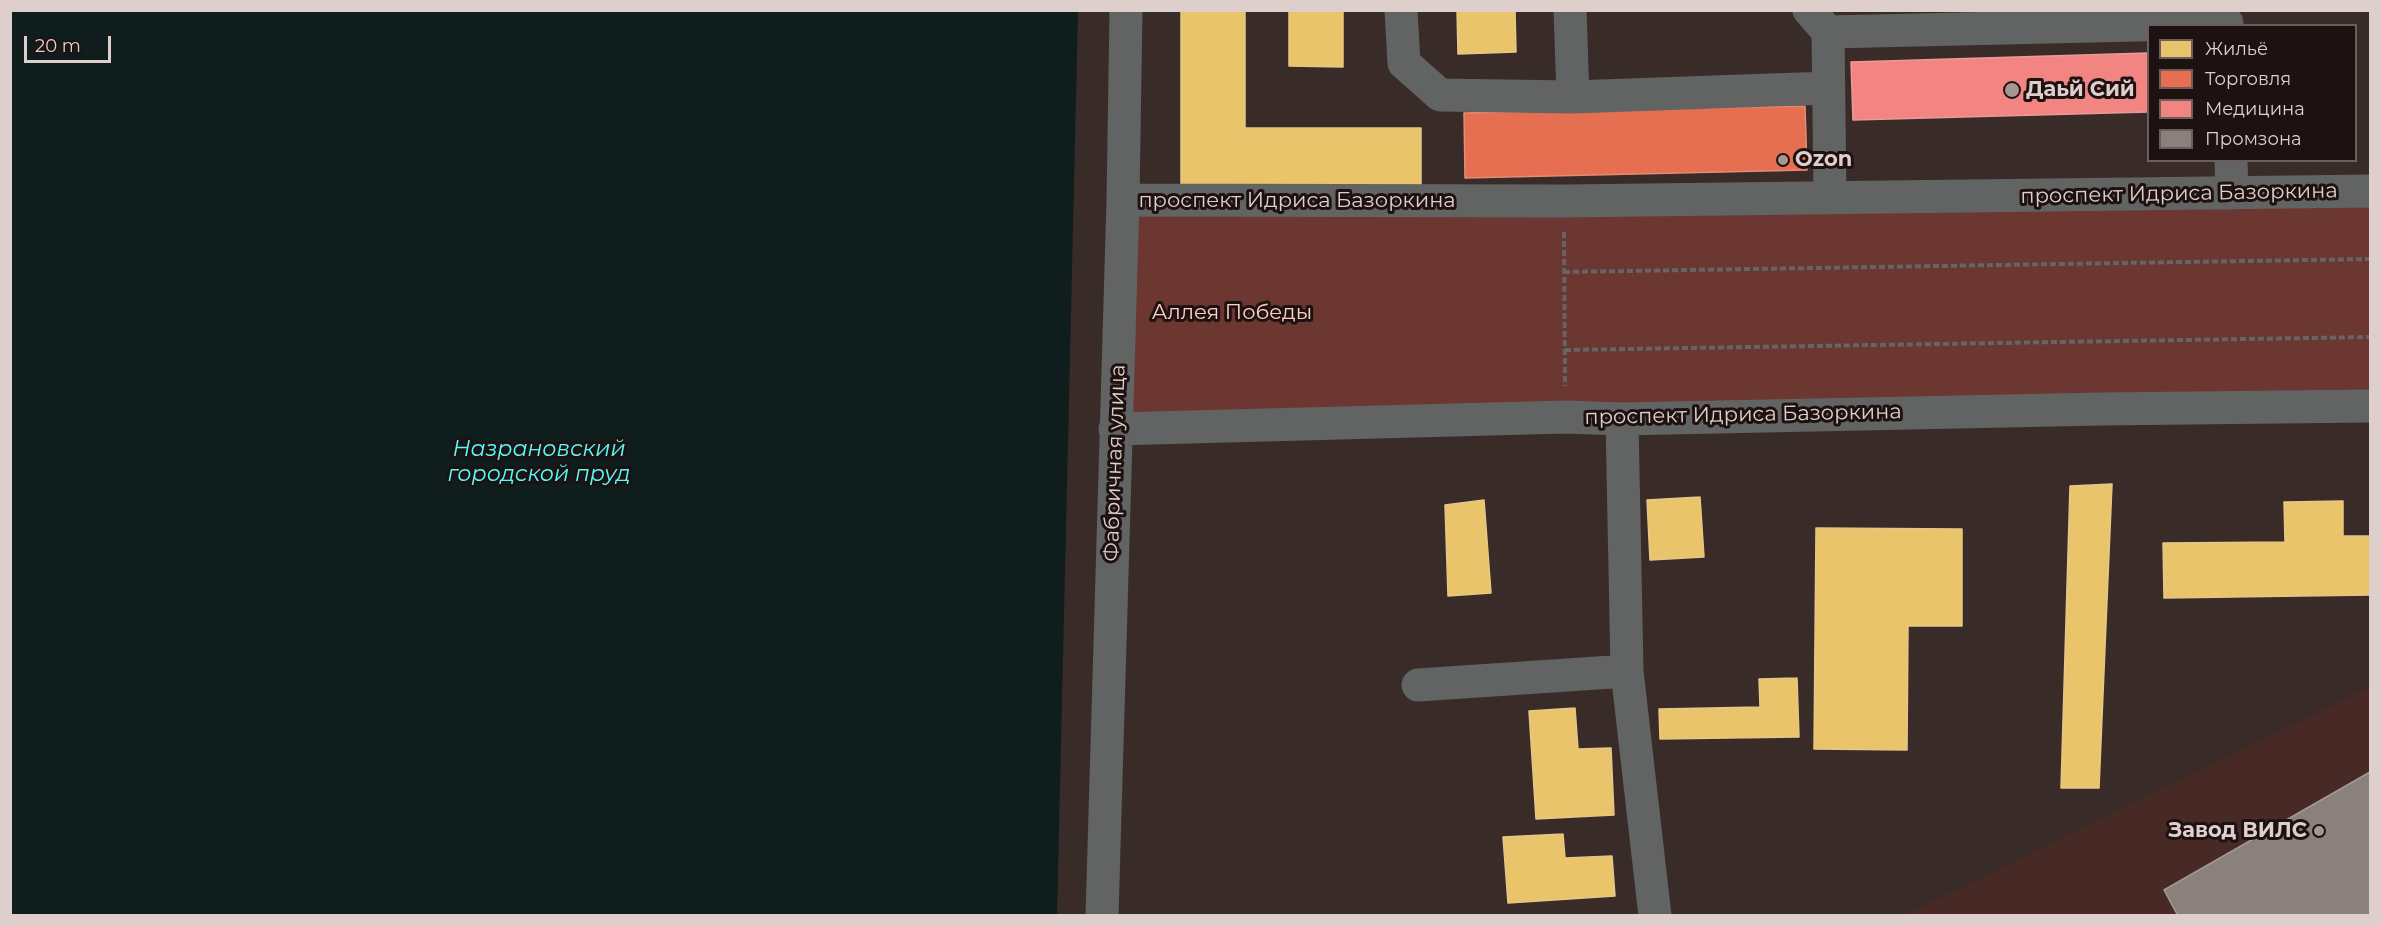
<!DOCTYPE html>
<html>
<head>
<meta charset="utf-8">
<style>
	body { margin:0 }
	#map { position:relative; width:2381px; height:926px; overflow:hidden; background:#382b28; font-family:Montserrat,sans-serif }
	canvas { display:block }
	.frame { position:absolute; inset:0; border:12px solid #dfcfcc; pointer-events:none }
	.legend { position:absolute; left:2147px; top:24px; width:210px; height:138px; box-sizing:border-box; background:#1d1211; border:2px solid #6b5e5c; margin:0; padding:8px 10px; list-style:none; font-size:18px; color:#dfcfcc }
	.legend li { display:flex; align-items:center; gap:12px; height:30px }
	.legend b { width:30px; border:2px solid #6b5e5c }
	.scale { position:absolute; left:24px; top:36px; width:87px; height:27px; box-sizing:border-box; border:3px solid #dfcfcc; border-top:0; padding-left:8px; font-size:18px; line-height:21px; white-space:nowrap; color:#dfcfcc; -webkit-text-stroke:4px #1d1211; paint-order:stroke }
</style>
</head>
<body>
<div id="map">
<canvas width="2381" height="926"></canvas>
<div class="frame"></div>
<ul class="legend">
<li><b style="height:16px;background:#e9c46a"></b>Жильё</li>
<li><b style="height:16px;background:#e76f51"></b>Торговля</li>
<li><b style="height:16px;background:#f28482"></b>Медицина</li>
<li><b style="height:16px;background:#8a817c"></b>Промзона</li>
</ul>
<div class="scale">20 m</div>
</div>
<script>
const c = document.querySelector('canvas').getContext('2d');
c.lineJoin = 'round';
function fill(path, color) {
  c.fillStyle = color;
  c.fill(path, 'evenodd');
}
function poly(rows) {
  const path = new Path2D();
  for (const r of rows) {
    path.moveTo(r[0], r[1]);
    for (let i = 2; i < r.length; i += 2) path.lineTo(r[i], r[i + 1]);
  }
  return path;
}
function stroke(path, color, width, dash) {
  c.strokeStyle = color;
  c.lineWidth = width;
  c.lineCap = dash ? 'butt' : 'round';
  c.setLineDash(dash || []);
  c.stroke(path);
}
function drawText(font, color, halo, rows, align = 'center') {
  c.font = font + ' Montserrat,sans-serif';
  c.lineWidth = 6;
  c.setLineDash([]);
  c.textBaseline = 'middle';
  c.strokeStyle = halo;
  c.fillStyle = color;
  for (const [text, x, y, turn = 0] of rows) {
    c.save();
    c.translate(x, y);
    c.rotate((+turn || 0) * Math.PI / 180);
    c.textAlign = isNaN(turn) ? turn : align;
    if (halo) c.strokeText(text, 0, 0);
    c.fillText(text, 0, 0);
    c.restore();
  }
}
const built = poly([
	[2370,687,2370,915,1905,915]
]);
const green = poly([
	[2370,191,2370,406,1115,429,1123,200]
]);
const water = poly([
	[10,11,1078,11,1057,915,11,915]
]);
const homes = poly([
	[1181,10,1245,10,1245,128,1421,128,1421,188,1181,187,1181,10],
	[1289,10,1343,10,1343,67,1289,66,1289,10],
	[1457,10,1515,10,1516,52,1458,54,1457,10],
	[2112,484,2099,788,2061,788,2070,486,2112,484],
	[1700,497,1704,557,1650,560,1647,500,1700,497],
	[1484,500,1491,593,1448,596,1445,505,1484,500],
	[2343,501,2343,536,2370,536,2370,595,2164,598,2163,543,2285,542,2284,502,2343,501],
	[1816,528,1962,529,1962,626,1908,626,1907,750,1814,749,1816,528],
	[1797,678,1799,737,1660,739,1659,709,1760,707,1759,679,1797,678],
	[1575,708,1578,749,1611,748,1614,815,1536,819,1529,711,1575,708],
	[1563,834,1565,858,1612,856,1615,896,1508,903,1503,837,1563,834]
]);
const shops = poly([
	[1805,106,1807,170,1465,178,1464,113,1805,106]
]);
const health = poly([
	[2148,53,2148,112,1853,120,1851,62,2148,53]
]);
const industry = poly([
	[2370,772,2370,916,2178,916,2164,890,2370,772]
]);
const path = poly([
	[1564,232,1565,386],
	[1564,272,2370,259],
	[1565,350,2370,337]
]);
const minor = poly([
	[1401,10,1404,63,1440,95,1573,97,1827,88],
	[1570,10,1573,97],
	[1809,10,1828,32,1830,198],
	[1828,32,2227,23],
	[2231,160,2232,193],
	[1123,200,1564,201,2370,191],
	[1622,419,1627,671,1655,916],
	[1115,429,1566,417,1622,419,2102,409,2370,406],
	[1418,685,1627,671],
	[1102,916,1123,200,1126,10]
]);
const markers = [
	[2012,90,8,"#a59693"],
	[1783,160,6,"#a59693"],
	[2319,831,6,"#a59693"]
];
const poiNames = [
	["Даьй Сий",2026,90],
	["Ozon",1795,160],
	["Завод ВИЛС",2307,831,"right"]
];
const streetNames = [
	["проспект Идриса Базоркина",2179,194,-1],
	["проспект Идриса Базоркина",1297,201],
	["проспект Идриса Базоркина",1743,415,-1],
	["Фабричная улица",1115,463,-88]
];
const parkNames = [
	["Аллея Победы",1232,313]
];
const waterNames = [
	["Назрановский",539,450],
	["городской пруд",539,475]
];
fill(built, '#472a25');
fill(green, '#6b3730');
fill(water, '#101d1d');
fill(homes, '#e9c46a');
stroke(homes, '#e6c787', 1.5);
fill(shops, '#e76f51');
stroke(shops, '#e58c76', 1.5);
fill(health, '#f28482');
stroke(health, '#ec9a98', 1.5);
fill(industry, '#8a817c');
stroke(industry, '#a49894', 1.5);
stroke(path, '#666464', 4, [6, 3]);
stroke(minor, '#626363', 33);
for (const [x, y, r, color] of markers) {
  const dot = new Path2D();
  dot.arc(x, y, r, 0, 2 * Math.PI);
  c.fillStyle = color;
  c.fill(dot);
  stroke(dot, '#1d1211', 2);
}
drawText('bold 21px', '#dfcfcc', '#1d1211', poiNames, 'left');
drawText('21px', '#dfcfcc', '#1d1211', streetNames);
drawText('21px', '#fdcec5', '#1d1211', parkNames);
drawText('italic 22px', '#52fefc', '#1d1211', waterNames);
</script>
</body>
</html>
